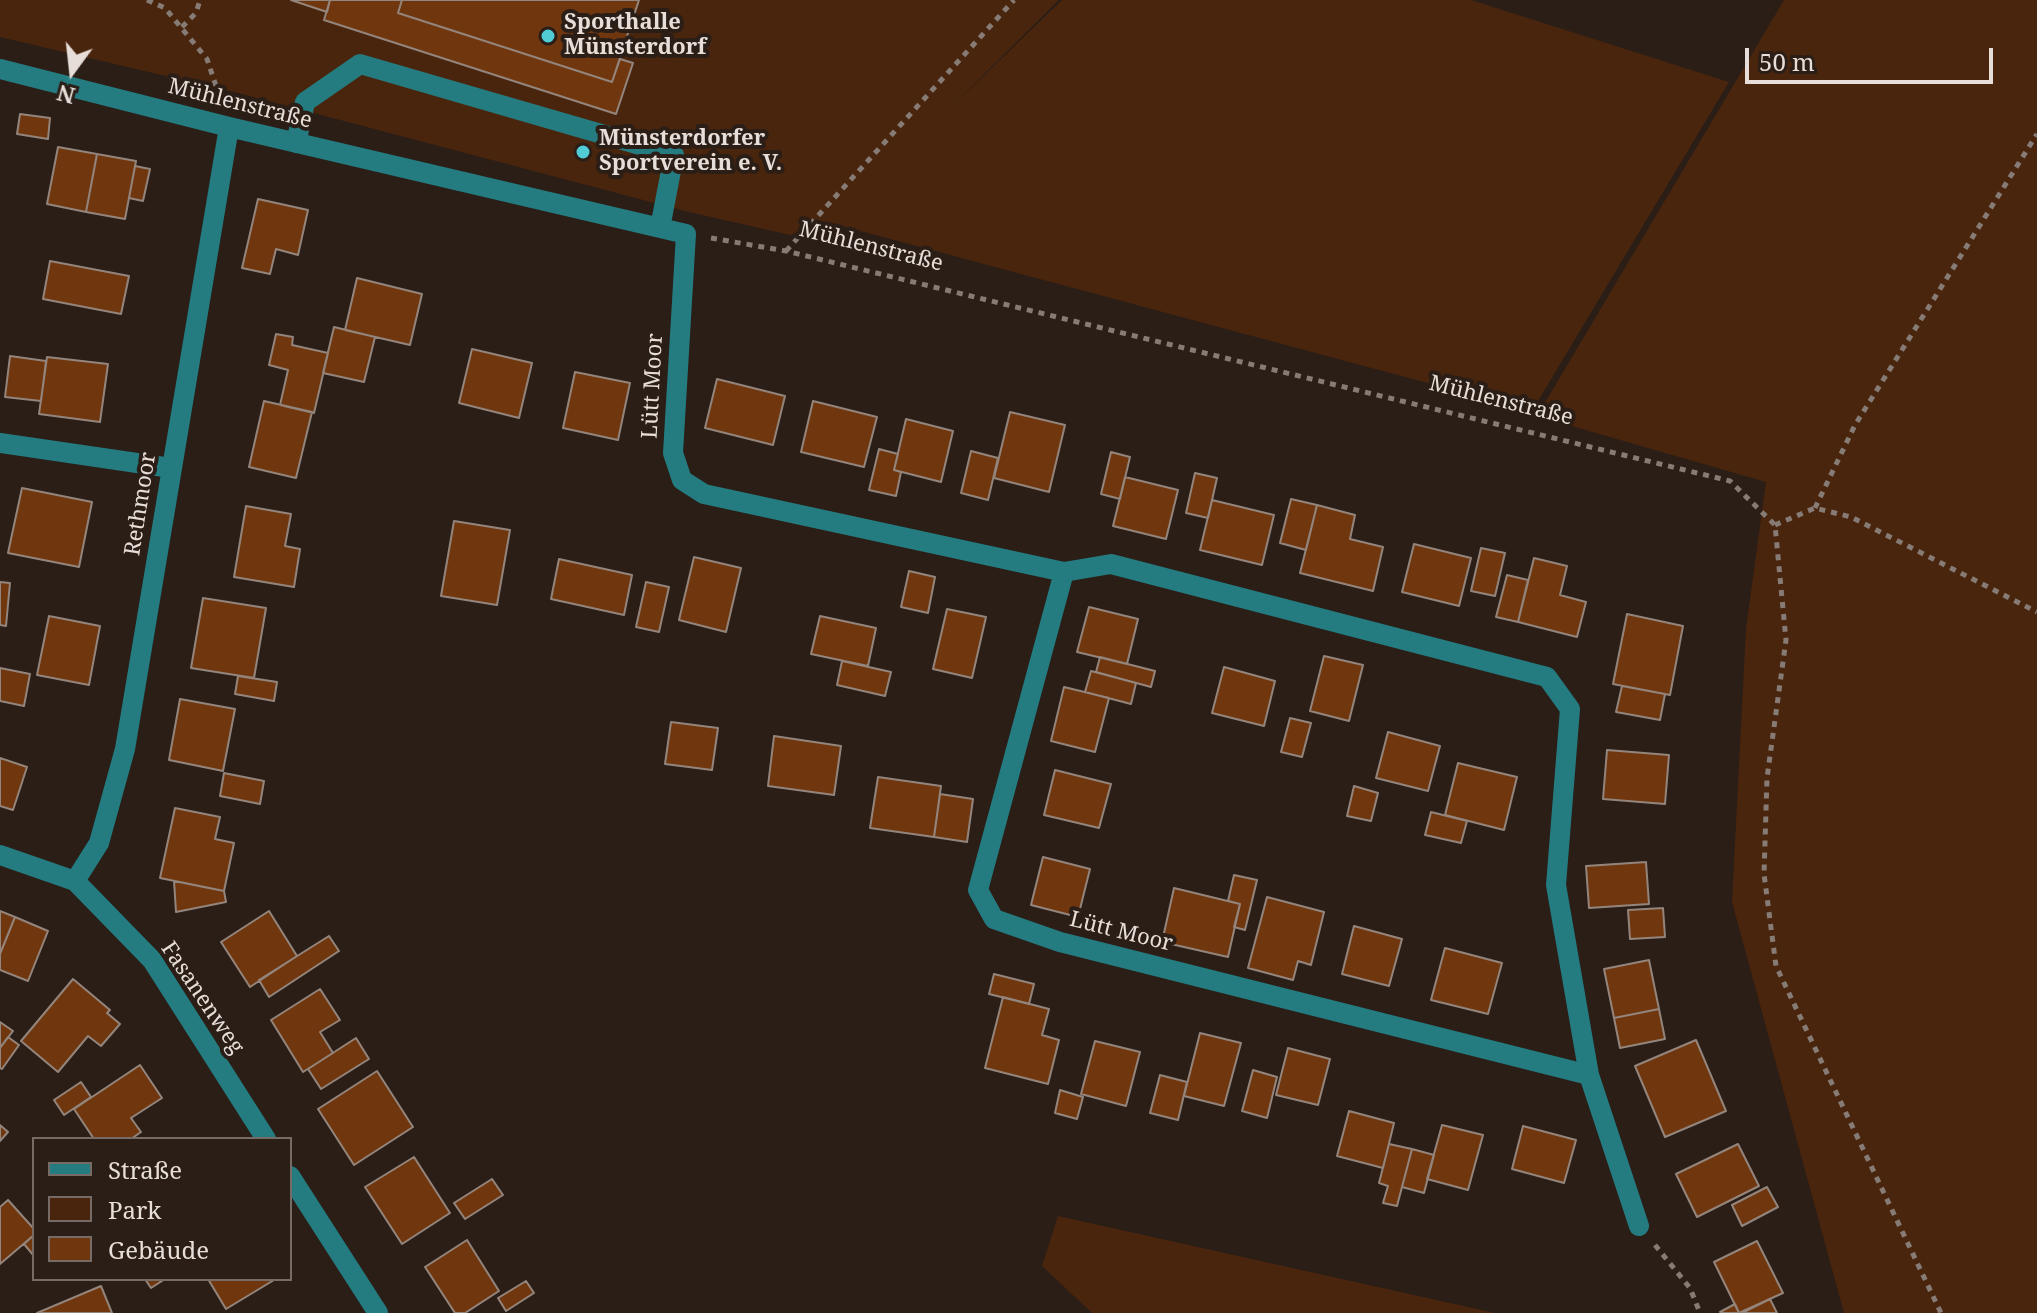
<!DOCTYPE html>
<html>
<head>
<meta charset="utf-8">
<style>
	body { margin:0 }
	#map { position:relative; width:2037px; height:1313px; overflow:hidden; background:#2a1e17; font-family:"Noto Serif",serif }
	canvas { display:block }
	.legend { position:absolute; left:32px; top:1137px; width:260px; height:144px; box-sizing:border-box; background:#2a1e17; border:2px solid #766b65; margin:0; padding:10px 14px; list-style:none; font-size:24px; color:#e7ded9 }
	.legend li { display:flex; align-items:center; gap:16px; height:40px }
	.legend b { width:40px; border:2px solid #766b65 }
	.north { position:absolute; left:32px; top:32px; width:80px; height:80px; -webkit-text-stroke:6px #2a1e17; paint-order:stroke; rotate:195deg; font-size:22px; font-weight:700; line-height:32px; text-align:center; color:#e7ded9 }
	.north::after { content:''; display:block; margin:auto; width:28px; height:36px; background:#e7ded9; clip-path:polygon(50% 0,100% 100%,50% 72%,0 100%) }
	.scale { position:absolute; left:1745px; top:48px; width:248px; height:36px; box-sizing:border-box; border:4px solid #e7ded9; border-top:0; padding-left:10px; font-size:24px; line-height:28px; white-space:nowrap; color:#e7ded9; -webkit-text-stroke:6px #2a1e17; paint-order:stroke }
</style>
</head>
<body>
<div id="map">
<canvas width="2037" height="1313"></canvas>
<ul class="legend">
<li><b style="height:10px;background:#247c81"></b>Straße</li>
<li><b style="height:22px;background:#4a250d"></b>Park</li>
<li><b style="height:22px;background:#70370f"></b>Gebäude</li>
</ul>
<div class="north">N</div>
<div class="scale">50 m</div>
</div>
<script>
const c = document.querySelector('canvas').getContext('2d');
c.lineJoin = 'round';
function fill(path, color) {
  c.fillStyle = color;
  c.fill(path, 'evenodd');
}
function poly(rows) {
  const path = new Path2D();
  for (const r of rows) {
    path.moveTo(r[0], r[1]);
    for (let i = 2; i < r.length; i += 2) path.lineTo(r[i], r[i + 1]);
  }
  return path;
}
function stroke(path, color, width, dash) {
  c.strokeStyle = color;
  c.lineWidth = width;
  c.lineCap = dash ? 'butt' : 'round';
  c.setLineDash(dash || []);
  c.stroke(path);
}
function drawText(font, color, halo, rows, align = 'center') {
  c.font = font + ' "Noto Serif",serif';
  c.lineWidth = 8;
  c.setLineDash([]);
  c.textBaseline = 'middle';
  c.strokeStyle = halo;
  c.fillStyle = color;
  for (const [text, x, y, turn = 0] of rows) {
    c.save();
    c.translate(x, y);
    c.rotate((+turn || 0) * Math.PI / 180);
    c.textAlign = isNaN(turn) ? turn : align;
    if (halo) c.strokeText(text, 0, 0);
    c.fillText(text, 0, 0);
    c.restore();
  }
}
const green = poly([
	[0,0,1059,0,943,115,1062,0,1471,0,1729,82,1532,411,831,223,790,235,685,211,238,93,0,37],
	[1784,0,2037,0,2037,1313,1844,1313,1732,902,1746,629,1766,482,1537,416],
	[1058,1216,1495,1313,1092,1313,1042,1266]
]);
const building = poly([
	[291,0,330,0,327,12,291,0],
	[330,0,402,0,398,13,612,82,620,59,633,63,616,114,324,20,330,0],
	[402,0,639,0,612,82,398,13,402,0],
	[20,114,50,118,48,139,17,134,20,114],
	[58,147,97,154,86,212,47,204,58,147],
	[97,154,136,161,125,219,86,212,97,154],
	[135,166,150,169,143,201,129,198,135,166],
	[258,199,308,210,298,255,276,249,270,274,242,268,258,199],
	[50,261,129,276,121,314,43,299,50,261],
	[357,278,422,294,410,345,345,330,357,278],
	[334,327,375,337,364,382,323,373,334,327],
	[276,334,293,337,292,345,328,353,314,413,280,405,288,370,269,365,276,334],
	[472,349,532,363,519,418,459,403,472,349],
	[10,356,46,361,41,401,5,397,10,356],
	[47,357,108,364,100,422,39,414,47,357],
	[575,372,630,383,618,440,563,428,575,372],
	[717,379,785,396,773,445,705,428,717,379],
	[264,401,312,412,296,478,249,467,264,401],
	[813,401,877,417,864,467,801,452,813,401],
	[1010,412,1065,425,1049,492,994,478,1010,412],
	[906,419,953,431,941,482,894,470,906,419],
	[879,449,898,454,894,470,901,472,896,496,869,490,879,449],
	[971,451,998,458,988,500,961,493,971,451],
	[1111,452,1130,457,1120,499,1101,494,1111,452],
	[1195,473,1217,478,1208,518,1186,513,1195,473],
	[1125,477,1178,490,1166,539,1113,526,1125,477],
	[22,488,92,502,79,567,8,553,22,488],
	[1291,499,1317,505,1306,550,1280,543,1291,499],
	[1212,500,1274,515,1262,565,1200,550,1212,500],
	[1317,505,1355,515,1350,539,1383,547,1373,591,1300,573,1317,505],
	[246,506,291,514,285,546,300,549,294,587,234,577,246,506],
	[454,521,510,530,497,605,441,596,454,521],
	[1414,544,1471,558,1459,606,1402,592,1414,544],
	[1481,548,1505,553,1495,596,1471,591,1481,548],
	[694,557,741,568,726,632,679,620,694,557],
	[1534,558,1567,566,1560,595,1586,602,1577,637,1518,622,1534,558],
	[559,559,632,575,624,615,551,599,559,559],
	[909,571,935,577,928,613,901,607,909,571],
	[1507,575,1528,580,1518,622,1496,617,1507,575],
	[0,582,10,583,6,626,0,625,0,582],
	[646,582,669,587,659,632,636,627,646,582],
	[203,598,266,608,254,678,191,668,203,598],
	[1089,607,1138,619,1127,664,1077,652,1089,607],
	[947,609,986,617,972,678,933,669,947,609],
	[1627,614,1683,626,1670,695,1613,684,1627,614],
	[49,616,100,626,89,685,37,675,49,616],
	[820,616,876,628,868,666,811,654,820,616],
	[1324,656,1363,665,1349,721,1310,711,1324,656],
	[1100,657,1155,671,1151,687,1096,672,1100,657],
	[842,661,891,672,885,696,837,685,842,661],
	[1224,667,1275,681,1264,726,1212,713,1224,667],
	[0,668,30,674,24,706,0,701,0,668],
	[1091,671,1136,683,1131,704,1085,692,1091,671],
	[238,676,277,682,274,701,235,694,238,676],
	[1622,686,1665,694,1660,720,1616,712,1622,686],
	[1064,687,1109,698,1095,752,1051,741,1064,687],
	[180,699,235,709,223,771,169,760,180,699],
	[1290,718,1311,723,1302,757,1281,752,1290,718],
	[671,722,718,728,712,770,665,764,671,722],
	[1388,732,1440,746,1428,791,1376,778,1388,732],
	[774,736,841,746,834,795,768,786,774,736],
	[1607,750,1669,755,1665,804,1603,799,1607,750],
	[0,758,27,767,13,810,0,806,0,758],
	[1458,763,1517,777,1504,830,1445,815,1458,763],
	[1055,770,1111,784,1099,828,1044,815,1055,770],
	[224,773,264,781,260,804,220,796,224,773],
	[878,777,941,786,934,837,870,828,878,777],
	[1354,786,1378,793,1371,821,1347,816,1354,786],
	[940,794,973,799,967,842,934,837,940,794],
	[175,808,220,817,215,839,234,843,224,891,160,878,175,808],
	[1431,812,1467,821,1461,843,1425,835,1431,812],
	[1043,857,1090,869,1078,917,1031,905,1043,857],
	[1646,862,1649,904,1589,908,1586,866,1646,862],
	[1234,875,1257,880,1245,930,1234,927,1240,904,1228,901,1234,875],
	[174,881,224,891,226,902,176,912,174,881],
	[1174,888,1240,904,1228,957,1162,942,1174,888],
	[1267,897,1324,912,1311,965,1298,961,1293,980,1248,968,1267,897],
	[1663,908,1665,937,1630,939,1628,910,1663,908],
	[0,911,15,917,0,954,0,911],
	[269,911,297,956,250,987,221,942,269,911],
	[15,917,48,931,28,981,0,970,0,954,15,917],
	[1354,926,1402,939,1389,986,1342,974,1354,926],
	[329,936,339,951,269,997,259,980,329,936],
	[1445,948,1502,963,1488,1014,1431,1000,1445,948],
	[1649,960,1659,1009,1614,1018,1604,969,1649,960],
	[994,974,1034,984,1029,1004,989,994,994,974],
	[73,979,110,1010,107,1013,120,1024,101,1046,88,1036,58,1072,21,1041,73,979],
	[320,989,340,1020,320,1032,333,1053,303,1072,271,1020,320,989],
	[1003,997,1049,1009,1042,1035,1059,1040,1048,1084,985,1068,1003,997],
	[1659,1009,1665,1039,1620,1048,1614,1018,1659,1009],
	[0,1022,13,1031,0,1048,0,1022],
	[1200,1033,1241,1043,1224,1106,1184,1096,1200,1033],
	[8,1037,19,1045,2,1069,0,1068,0,1048,8,1037],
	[356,1038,369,1059,321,1089,308,1069,356,1038],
	[1696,1040,1726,1111,1665,1137,1635,1066,1696,1040],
	[1095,1041,1140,1052,1126,1106,1081,1094,1095,1041],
	[1288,1048,1330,1059,1318,1105,1276,1095,1288,1048],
	[140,1065,162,1098,131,1118,141,1132,131,1139,94,1139,74,1109,140,1065],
	[1253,1070,1277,1077,1267,1118,1242,1111,1253,1070],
	[377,1071,413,1127,354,1165,318,1109,377,1071],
	[1160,1075,1187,1082,1178,1120,1150,1113,1160,1075],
	[81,1082,91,1097,64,1115,54,1100,81,1082],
	[1060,1090,1083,1097,1077,1119,1055,1113,1060,1090],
	[1349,1111,1394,1123,1383,1168,1337,1156,1349,1111],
	[0,1125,8,1132,0,1141,0,1125],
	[1442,1125,1483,1135,1468,1190,1427,1179,1442,1125],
	[1523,1126,1576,1140,1564,1183,1512,1169,1523,1126],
	[1389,1144,1412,1149,1397,1206,1383,1203,1388,1186,1379,1183,1389,1144],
	[1738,1144,1759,1186,1697,1217,1676,1174,1738,1144],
	[1412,1149,1434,1155,1424,1193,1402,1187,1412,1149],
	[414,1157,450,1213,402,1244,365,1187,414,1157],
	[492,1179,503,1195,465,1219,454,1203,492,1179],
	[1767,1187,1778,1207,1742,1226,1732,1205,1767,1187],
	[8,1200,34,1229,34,1235,0,1264,0,1207,8,1200],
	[34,1235,34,1256,24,1244,34,1235],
	[467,1240,499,1291,465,1313,455,1313,425,1267,467,1240],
	[1757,1241,1783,1293,1739,1313,1714,1262,1757,1241],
	[145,1279,165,1279,151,1288,145,1279],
	[208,1279,274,1279,274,1280,226,1309,208,1279],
	[526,1281,534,1293,506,1311,498,1298,526,1281],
	[101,1286,112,1313,37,1313,101,1286],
	[1770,1299,1777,1313,1742,1313,1770,1299],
	[1735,1304,1739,1313,1721,1313,1720,1312,1735,1304]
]);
const path = poly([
	[147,0,165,8,207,59,220,98],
	[182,27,196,13,200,0],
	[711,238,786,251,1730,481,1775,525,1786,640,1767,778,1764,874,1776,966,1941,1313],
	[786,251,1014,0],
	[1815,508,1855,425,2037,134],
	[1775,525,1815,508,1851,517,2037,612],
	[1655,1245,1690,1288,1700,1313]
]);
const minor = poly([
	[0,69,229,127,686,234,673,453,682,480,704,494,1064,572,1111,564,1547,677,1570,709,1556,885,1589,1075,1060,942,994,919,978,890,1064,572],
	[296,143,305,102,360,64,674,155,660,228],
	[0,443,171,468],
	[0,855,75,881,152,960,266,1139],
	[75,881,99,843,125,749,229,127],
	[1589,1075,1639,1226],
	[290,1176,378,1313]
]);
const markers = [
	[548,36,8,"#51ccd4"],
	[583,152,8,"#51ccd4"]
];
const poiNames = [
	["Sporthalle",564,23],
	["Münsterdorf",564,48],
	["Münsterdorfer",599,139],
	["Sportverein e. V.",599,164]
];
const streetNames = [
	["Mühlenstraße",240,104,14],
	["Mühlenstraße",871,247,14],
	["Lütt Moor",653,386,-87],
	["Mühlenstraße",1501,401,14],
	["Rethmoor",141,504,-81],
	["Lütt Moor",1121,932,14],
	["Fasanenweg",202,998,56]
];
fill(green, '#4a250d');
fill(building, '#70370f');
stroke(building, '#94857c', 2);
stroke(path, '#867b75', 5, [6, 6]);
stroke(minor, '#247c81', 20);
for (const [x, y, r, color] of markers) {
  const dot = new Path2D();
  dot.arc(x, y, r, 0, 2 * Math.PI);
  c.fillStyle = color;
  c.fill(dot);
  stroke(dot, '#2a1e17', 3);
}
drawText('bold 22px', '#e7ded9', '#2a1e17', poiNames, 'left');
drawText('22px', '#e7ded9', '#2a1e17', streetNames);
</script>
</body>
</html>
